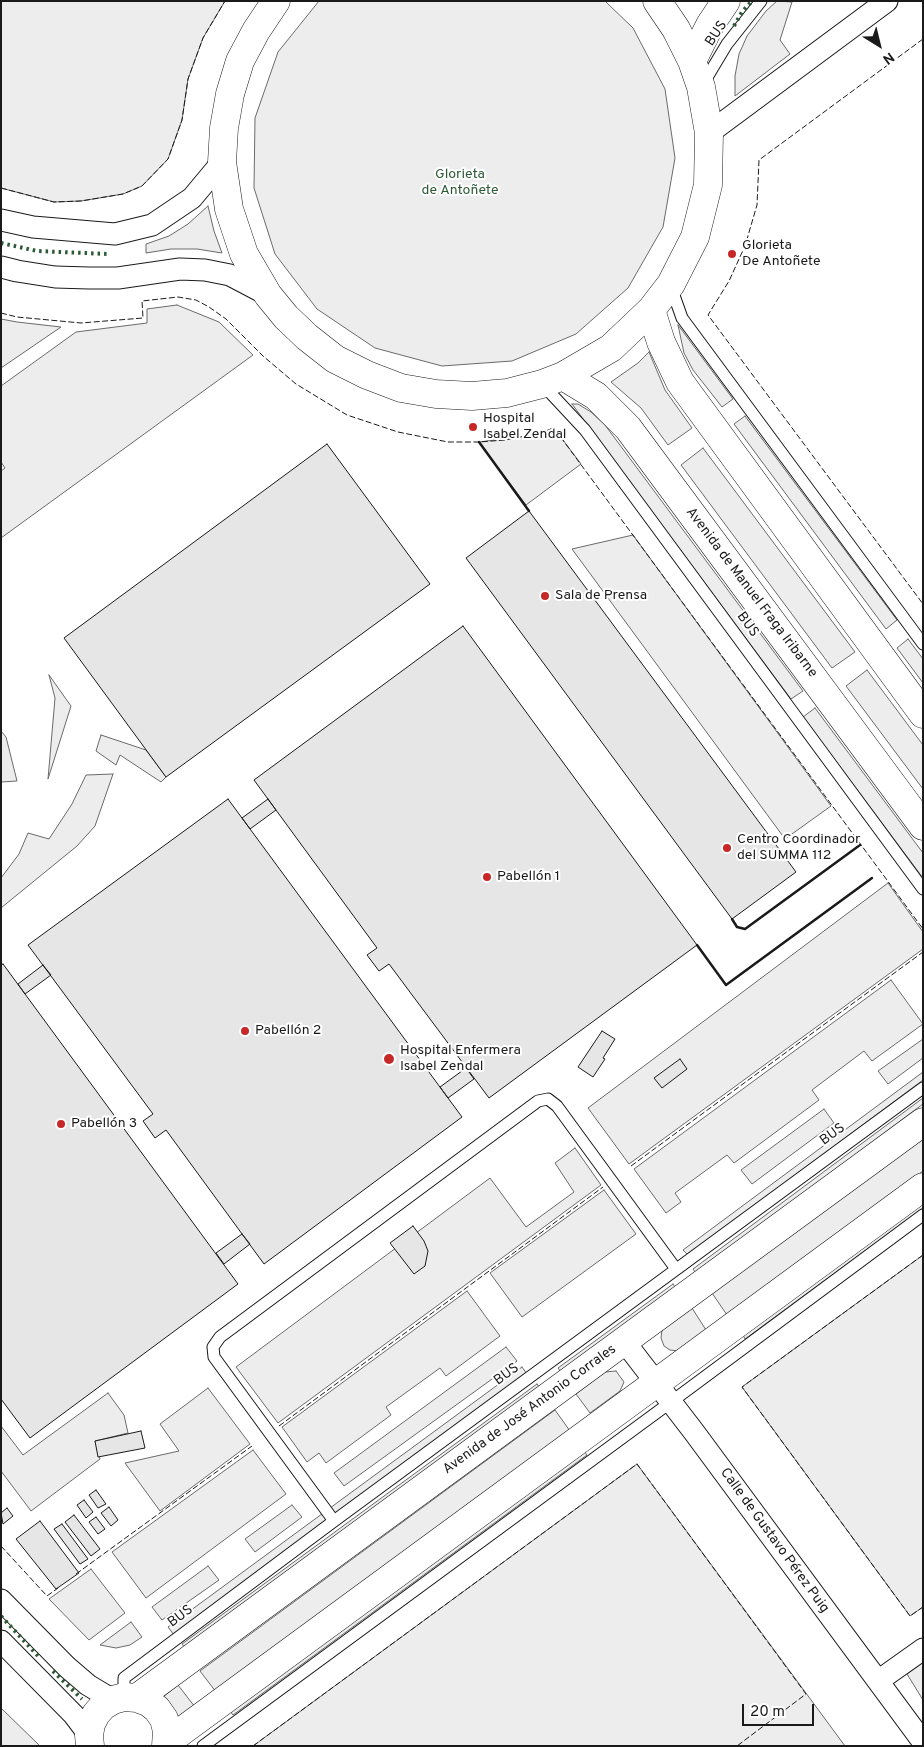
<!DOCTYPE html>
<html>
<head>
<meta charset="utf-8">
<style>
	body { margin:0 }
	#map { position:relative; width:924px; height:1747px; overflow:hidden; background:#fff; font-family:Overpass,sans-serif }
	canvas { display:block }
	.frame { position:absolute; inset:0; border:2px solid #1a1a1a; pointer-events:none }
	.north { position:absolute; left:854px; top:20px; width:50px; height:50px; -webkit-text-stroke:4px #fff; paint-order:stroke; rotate:144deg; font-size:14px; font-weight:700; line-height:20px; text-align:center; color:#1a1a1a }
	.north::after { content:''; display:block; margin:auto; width:18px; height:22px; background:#1a1a1a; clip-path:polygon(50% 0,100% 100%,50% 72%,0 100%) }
	.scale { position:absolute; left:742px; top:1704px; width:72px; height:22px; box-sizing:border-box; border:2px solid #1a1a1a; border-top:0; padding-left:6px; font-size:15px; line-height:18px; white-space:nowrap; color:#1a1a1a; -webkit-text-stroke:4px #fff; paint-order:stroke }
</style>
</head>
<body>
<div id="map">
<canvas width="924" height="1747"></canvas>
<div class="frame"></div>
<div class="north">N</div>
<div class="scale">20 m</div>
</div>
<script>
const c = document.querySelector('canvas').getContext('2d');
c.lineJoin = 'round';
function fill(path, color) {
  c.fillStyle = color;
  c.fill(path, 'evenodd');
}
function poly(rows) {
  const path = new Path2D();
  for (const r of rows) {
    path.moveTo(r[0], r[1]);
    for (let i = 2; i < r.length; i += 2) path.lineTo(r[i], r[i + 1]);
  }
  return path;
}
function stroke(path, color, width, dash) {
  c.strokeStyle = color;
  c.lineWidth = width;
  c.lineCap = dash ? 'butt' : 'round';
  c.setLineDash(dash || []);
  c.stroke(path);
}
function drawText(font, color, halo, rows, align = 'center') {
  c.font = font + ' Overpass,sans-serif';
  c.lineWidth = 4;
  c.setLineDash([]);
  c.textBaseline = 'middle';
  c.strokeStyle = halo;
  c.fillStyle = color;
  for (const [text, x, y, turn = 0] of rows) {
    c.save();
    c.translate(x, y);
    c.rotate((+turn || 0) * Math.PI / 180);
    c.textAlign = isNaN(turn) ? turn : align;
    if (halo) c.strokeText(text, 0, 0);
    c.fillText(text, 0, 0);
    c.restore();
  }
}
const green = poly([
	[1,1,225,1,203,38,188,79,182,120,168,159,142,186,123,194,81,201,54,202,1,188,1,1],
	[319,1,605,1,633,28,665,89,675,158,663,227,628,288,576,334,512,361,442,366,375,348,317,309,275,254,254,188,255,118,278,52,319,1],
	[777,1,792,2,780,40,790,54,735,96,735,76,739,54,747,36,766,11,777,1],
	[208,206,214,231,222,253,197,249,171,249,146,253,146,244,169,236,188,224,208,206],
	[177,305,219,322,253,355,1,538,1,471,5,468,1,462,1,386,76,332,147,323,147,309,177,305],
	[1,319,17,322,61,327,1,368,1,319],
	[678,325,733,399,722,407,693,370,684,353,678,325],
	[649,352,665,390,692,428,668,445,641,408,611,382,638,363,649,352],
	[572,404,578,404,591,412,605,425,803,691,791,699,572,404],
	[745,416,897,620,886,629,734,424,745,416],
	[554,428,581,464,526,505,479,442,533,435,554,428],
	[703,448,855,652,832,668,681,465,703,448],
	[633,535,831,806,785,839,572,549,633,535],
	[908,639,923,659,923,683,897,648,908,639],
	[867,670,923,745,923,789,846,686,867,670],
	[49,675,71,706,48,779,55,698,49,675],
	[815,708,923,853,923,878,803,717,815,708],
	[1,731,6,737,17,781,1,782,1,731],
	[101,735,146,750,166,777,161,782,120,755,116,765,96,751,101,735],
	[113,774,95,826,77,846,1,908,1,878,19,854,28,833,49,839,72,804,86,775,113,774],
	[888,883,923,932,923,949,629,1164,588,1108,888,883],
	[891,980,923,1024,872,1061,864,1051,812,1090,819,1100,734,1163,727,1155,675,1193,681,1202,666,1213,634,1169,891,980],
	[923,1039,923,1058,888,1084,878,1071,923,1039],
	[923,1072,923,1080,688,1255,683,1250,923,1072],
	[923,1098,923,1104,696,1273,693,1269,923,1098],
	[824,1109,834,1123,752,1184,741,1170,824,1109],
	[923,1138,923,1171,727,1315,712,1293,923,1138],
	[575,1148,601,1185,278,1423,236,1367,490,1178,526,1227,574,1192,555,1163,575,1148],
	[604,1190,636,1234,522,1317,490,1273,604,1190],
	[923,1203,923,1208,745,1339,743,1335,923,1203],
	[923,1255,923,1607,910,1616,742,1387,923,1255],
	[673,1284,675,1287,561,1372,558,1368,673,1284],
	[467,1291,500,1336,446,1376,440,1368,386,1407,391,1415,326,1463,319,1453,307,1462,282,1427,467,1291],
	[692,1308,706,1330,678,1351,670,1350,664,1346,661,1338,662,1330,692,1308],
	[506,1347,517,1361,344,1486,334,1473,506,1347],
	[522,1367,527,1374,174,1635,168,1627,522,1367],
	[616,1371,624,1382,620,1391,590,1413,576,1394,605,1372,616,1371],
	[537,1384,540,1388,185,1648,182,1644,537,1384],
	[208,1388,250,1444,160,1511,125,1463,179,1451,160,1424,208,1388],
	[108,1393,124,1415,128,1433,95,1441,100,1459,31,1511,1,1471,1,1426,23,1455,108,1393],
	[555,1410,570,1431,216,1692,200,1671,555,1410],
	[253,1450,286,1494,146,1598,112,1552,253,1450],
	[584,1451,587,1455,233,1715,230,1711,584,1451],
	[637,1464,845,1746,253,1746,637,1464],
	[292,1505,302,1517,255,1552,245,1539,292,1505],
	[208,1566,219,1580,162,1620,152,1607,208,1566],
	[91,1569,125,1613,89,1640,49,1599,91,1569],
	[131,1622,142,1637,130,1645,116,1648,100,1645,131,1622],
	[923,1662,923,1700,907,1674,923,1662],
	[178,1685,195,1707,175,1723,158,1701,178,1685],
	[1,1708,40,1746,1,1746,1,1708]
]);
const building = poly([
	[327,444,430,584,166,777,64,638,327,444],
	[529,511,796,872,732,919,466,558,529,511],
	[463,626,697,945,489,1098,389,964,379,971,367,955,377,948,254,780,463,626],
	[228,799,462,1117,264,1264,166,1130,155,1138,143,1121,153,1114,28,945,228,799],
	[268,799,276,810,250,829,242,818,268,799],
	[3,964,238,1284,30,1438,1,1399,1,965,3,964],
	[43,965,51,975,25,994,18,984,43,965],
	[602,1031,615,1039,603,1058,605,1059,593,1077,578,1067,602,1031],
	[680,1059,687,1069,662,1088,654,1078,680,1059],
	[466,1068,474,1079,448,1098,440,1087,466,1068],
	[413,1226,424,1241,428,1251,425,1266,414,1274,390,1243,413,1226],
	[242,1234,250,1244,224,1264,216,1253,242,1234],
	[141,1431,145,1448,98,1457,95,1441,141,1431],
	[96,1490,106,1504,98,1508,89,1495,96,1490],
	[84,1500,93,1512,86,1518,77,1505,84,1500],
	[109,1507,118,1520,111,1526,101,1513,109,1507],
	[7,1508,13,1516,3,1524,1,1513,7,1508],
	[74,1515,100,1549,91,1556,65,1522,74,1515],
	[96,1517,105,1529,98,1534,89,1522,96,1517],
	[40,1521,79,1573,56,1589,16,1539,40,1521],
	[62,1524,88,1559,80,1564,54,1529,62,1524]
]);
const service = poly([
	[703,84,727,44,761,1],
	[671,287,682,318,923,644],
	[543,385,585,430,923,889],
	[334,1521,214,1357,213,1347,220,1337,538,1101,548,1099,557,1106,676,1269],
	[124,1697,124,1678,334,1521,923,1088],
	[203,1746,671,1402,923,1215]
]);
const minor = poly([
	[709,133,887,1],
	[1,220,33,227,115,234,152,225,192,198,222,162],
	[1,267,17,271,55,277,89,278,118,278,180,269,205,270,230,275,268,295],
	[624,1341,694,1432,923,1742],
	[1,1600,67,1667,88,1685,113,1700],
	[1,1641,74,1715,89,1735],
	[878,1681,923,1649]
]);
const tertiary = poly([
	[276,1,256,31,240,61,230,94,224,128,222,162,229,209,244,254,268,295,286,317,307,337,335,359,367,375,401,388,436,394,472,396,507,393,542,384,563,376,611,348,651,310,671,284,695,237,708,185,709,133,701,87,692,61,676,29,657,1],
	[692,61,710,25,726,1],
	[651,310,661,342,680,382,923,714],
	[563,376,596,396,628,428,923,826],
	[137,1698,923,1122],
	[167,1742,923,1187],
	[90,1746,89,1735,91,1724,96,1714,103,1706,113,1700,124,1697,137,1698,148,1702,157,1709,164,1719,167,1731,166,1746]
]);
const hedge = poly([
	[734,26,742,12,752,1],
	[1,243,37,251,108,254],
	[1,1616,39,1657],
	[53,1671,82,1699]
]);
const fence = poly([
	[923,39,759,160,757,205,745,246,729,281,708,315,923,604],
	[1,188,54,202,81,201,123,194,142,186,168,159,182,120,188,79,203,38,225,1],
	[1,313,17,317,81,323,143,318,142,301,178,297,196,300,209,307,226,319,263,356,296,384,347,415,398,432,448,442,479,442,505,440,533,435,554,428,923,929],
	[631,1166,923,952],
	[923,1255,742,1387,910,1616,923,1607],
	[279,1426,603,1187],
	[1,1546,47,1596,58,1588],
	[76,1574,252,1446],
	[253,1746,637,1464,806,1694,737,1746]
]);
const wall = poly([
	[479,442,529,511],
	[732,919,737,927,745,929,860,845],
	[697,945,726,985,872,878]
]);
const markers = [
	[732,254,5,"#c62828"],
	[473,427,5,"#c62828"],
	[545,596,5,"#c62828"],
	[727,848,5,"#c62828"],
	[487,877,5,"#c62828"],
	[245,1031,5,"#c62828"],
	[389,1059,6,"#c62828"],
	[61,1124,5,"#c62828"]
];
const streetNames = [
	["BUS",717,34,-56],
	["Avenida de Manuel Fraga Iribarne",751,593,53],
	["BUS",747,625,54],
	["BUS",833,1135,-36],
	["BUS",507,1375,-36],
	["Avenida de José Antonio Corrales",530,1410,-36],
	["Calle de Gustavo Pérez Puig",774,1541,54],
	["BUS",181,1617,-37]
];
const parkNames = [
	["Glorieta",460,175],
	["de Antoñete",460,191]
];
const poiNames = [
	["Glorieta",742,246],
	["De Antoñete",742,262],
	["Hospital",483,419],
	["Isabel Zendal",483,435],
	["Sala de Prensa",555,596],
	["Centro Coordinador",737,840],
	["del SUMMA 112",737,856],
	["Pabellón 1",497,877],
	["Pabellón 2",255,1031],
	["Hospital Enfermera",400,1051],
	["Isabel Zendal",400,1067],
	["Pabellón 3",71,1124]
];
fill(green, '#ededed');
stroke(green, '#6a6a6a', 1);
fill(building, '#e6e6e6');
stroke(building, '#1a1a1a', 1);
stroke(service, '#1a1a1a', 13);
stroke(minor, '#1a1a1a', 23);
stroke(tertiary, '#1a1a1a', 29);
stroke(service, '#fff', 11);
stroke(minor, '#fff', 21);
stroke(tertiary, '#fff', 28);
stroke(hedge, '#2b5a34', 4, [2.5, 4]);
stroke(fence, '#1a1a1a', 1, [6, 2.5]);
stroke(wall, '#1a1a1a', 2.5);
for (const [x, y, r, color] of markers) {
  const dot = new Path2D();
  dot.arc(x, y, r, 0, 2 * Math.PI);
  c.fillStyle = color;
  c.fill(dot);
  stroke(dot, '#fff', 2);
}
drawText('14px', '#1a1a1a', '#fff', streetNames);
drawText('14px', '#2b5a34', '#fff', parkNames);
drawText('14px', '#1a1a1a', '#fff', poiNames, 'left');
</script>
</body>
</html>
